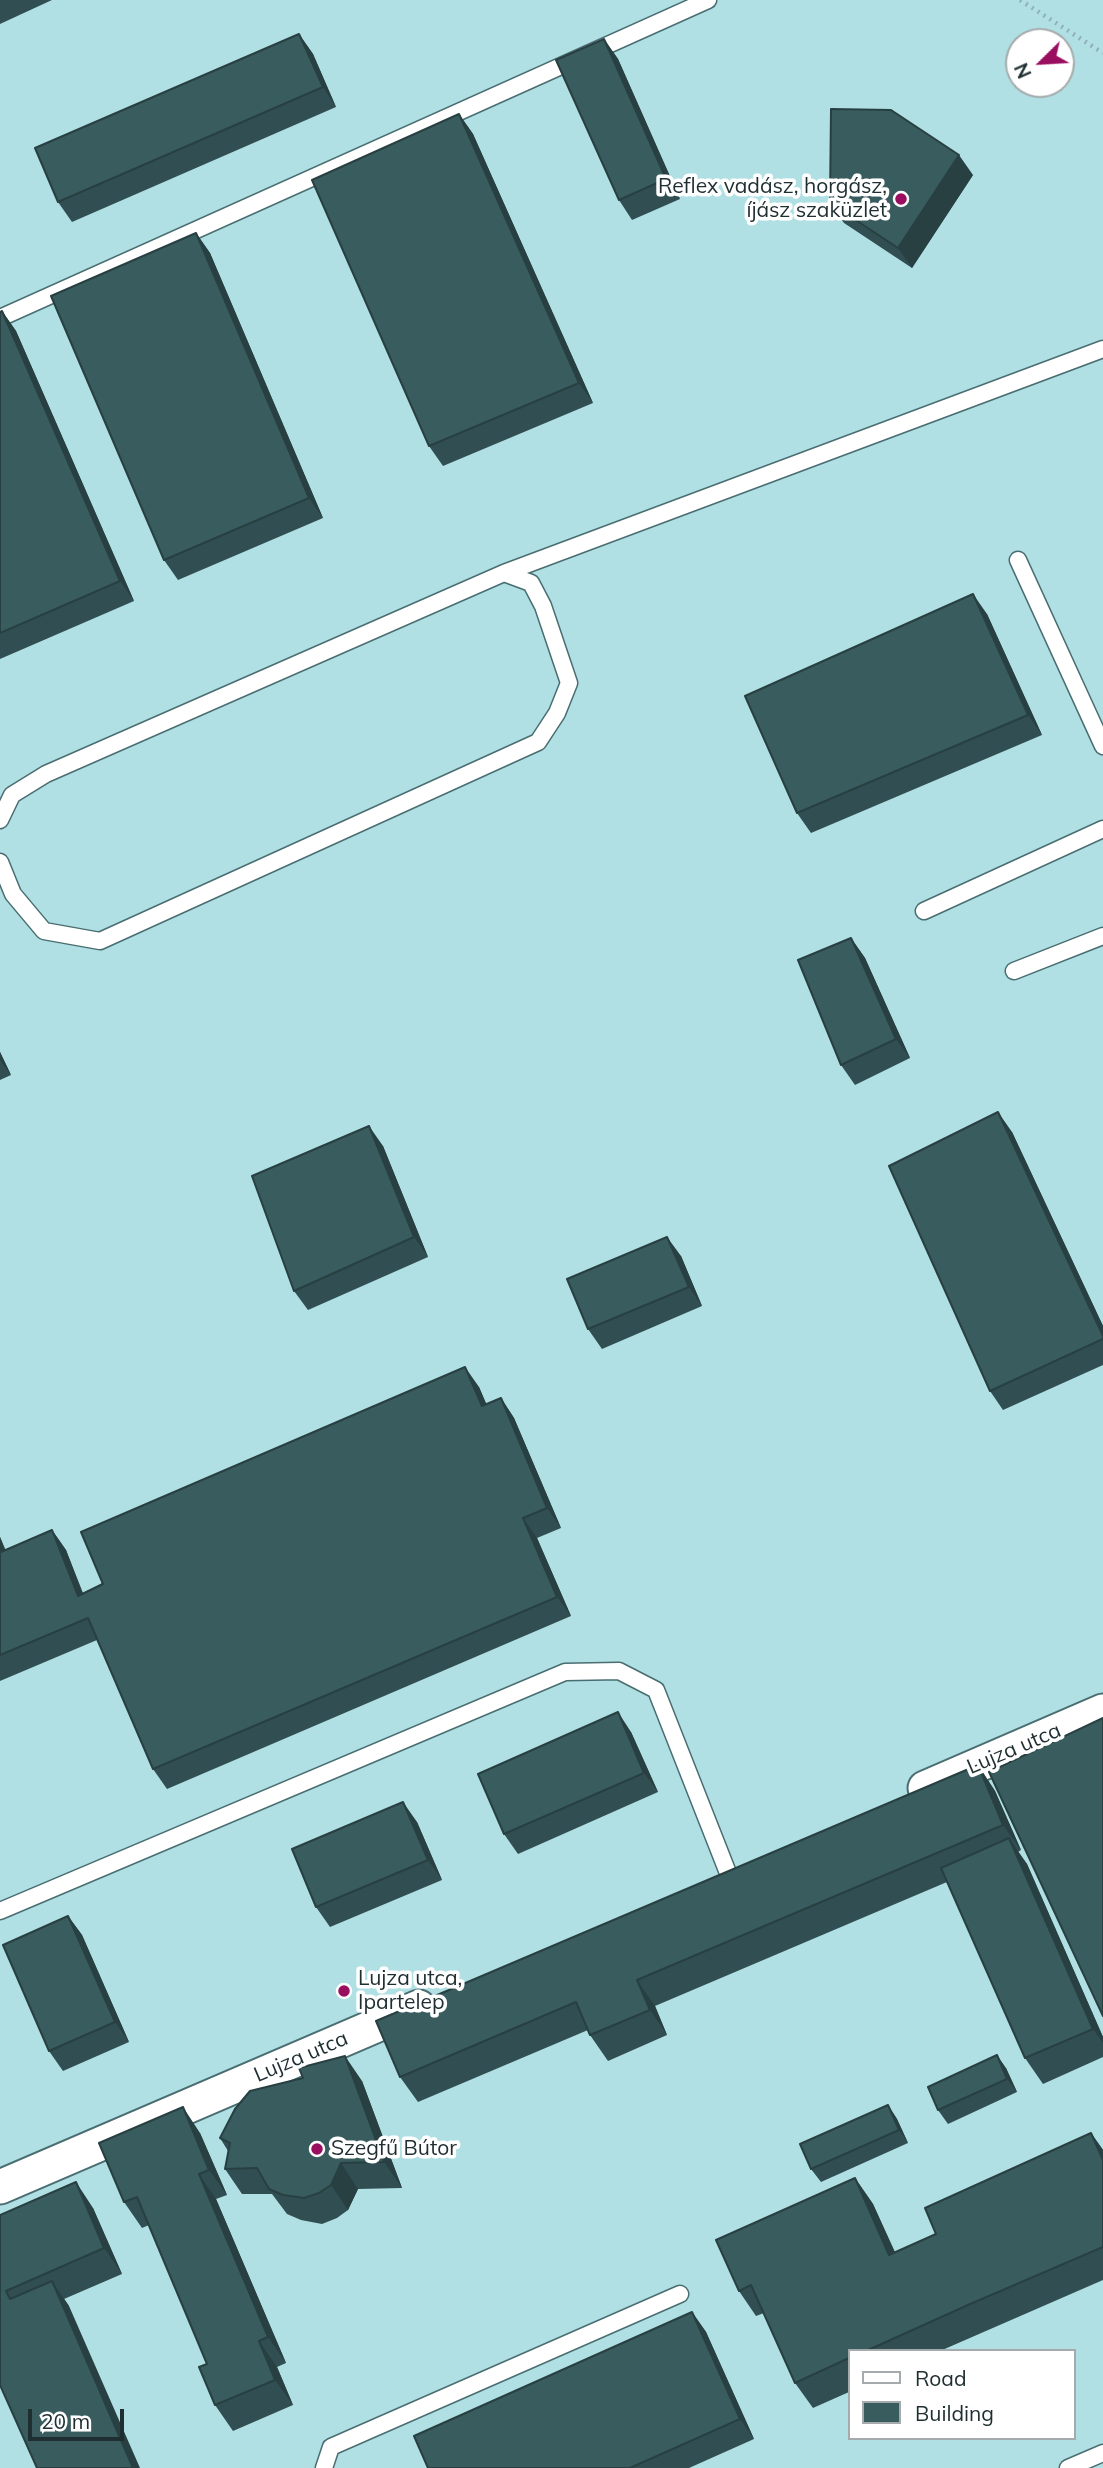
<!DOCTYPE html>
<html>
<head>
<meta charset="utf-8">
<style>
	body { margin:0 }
	#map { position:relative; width:1103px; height:2468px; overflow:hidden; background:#c6edf1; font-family:Mulish,sans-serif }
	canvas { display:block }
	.legend { position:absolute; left:848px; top:2349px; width:228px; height:91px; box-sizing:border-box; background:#fff; border:2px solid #a5abac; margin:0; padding:9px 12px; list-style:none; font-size:21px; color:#1f2e30 }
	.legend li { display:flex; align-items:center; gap:14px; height:35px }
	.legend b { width:35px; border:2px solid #a5abac }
	.north { position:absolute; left:1005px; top:28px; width:70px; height:70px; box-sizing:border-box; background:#fff; border:2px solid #a5abac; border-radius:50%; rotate:246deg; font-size:19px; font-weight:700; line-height:28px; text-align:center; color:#1f2e30 }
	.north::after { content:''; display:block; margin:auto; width:24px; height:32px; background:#9a0e5f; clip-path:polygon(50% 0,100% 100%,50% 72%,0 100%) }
	.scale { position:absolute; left:28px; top:2409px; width:96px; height:32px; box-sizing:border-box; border:4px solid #1f2e30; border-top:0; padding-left:9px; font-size:21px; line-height:24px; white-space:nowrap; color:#1f2e30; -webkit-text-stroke:5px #fff; paint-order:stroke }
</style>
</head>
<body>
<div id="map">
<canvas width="1103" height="2468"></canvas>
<ul class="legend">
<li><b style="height:9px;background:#fff"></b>Road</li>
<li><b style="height:19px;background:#395c5f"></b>Building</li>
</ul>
<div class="north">N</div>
<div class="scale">20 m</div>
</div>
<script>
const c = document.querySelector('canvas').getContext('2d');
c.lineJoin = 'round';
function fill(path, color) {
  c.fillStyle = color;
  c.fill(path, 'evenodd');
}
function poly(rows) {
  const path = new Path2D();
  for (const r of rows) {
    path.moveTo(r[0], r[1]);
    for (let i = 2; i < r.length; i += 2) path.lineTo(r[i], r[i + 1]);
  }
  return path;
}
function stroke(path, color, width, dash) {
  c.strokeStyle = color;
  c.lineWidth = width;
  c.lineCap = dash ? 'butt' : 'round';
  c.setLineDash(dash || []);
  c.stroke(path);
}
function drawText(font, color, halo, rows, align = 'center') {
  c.font = font + ' Mulish,sans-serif';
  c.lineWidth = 7;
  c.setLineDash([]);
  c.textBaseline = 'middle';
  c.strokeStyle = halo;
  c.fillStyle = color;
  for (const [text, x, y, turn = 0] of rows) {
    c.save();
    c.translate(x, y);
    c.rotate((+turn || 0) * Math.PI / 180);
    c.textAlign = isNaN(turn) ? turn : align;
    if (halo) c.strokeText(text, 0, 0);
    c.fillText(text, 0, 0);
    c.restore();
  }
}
const built = poly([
	[0,0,1103,0,1103,2468,0,2468],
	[1019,42,1061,42,1061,84,1019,84],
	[849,2351,1073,2351,1073,2438,849,2438]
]);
const path = poly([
	[1020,0,1103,53]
]);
const service = poly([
	[0,318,708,0],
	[1018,560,1103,746],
	[504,573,1103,349],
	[0,820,12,795,46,774,504,573,531,583,543,606,569,683,557,713,538,742,100,941,44,931,13,894,0,862],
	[924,911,1103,829],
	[1014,971,1103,936],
	[0,1911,565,1672,619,1671,656,1690,728,1873],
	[324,2468,331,2447,680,2294],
	[1068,2468,1103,2453]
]);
const minor = poly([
	[925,1788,1103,1711],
	[0,2187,419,2007]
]);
const wall = poly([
	[0,0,52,0,0,24],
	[299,34,313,54,336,107,72,222,58,202],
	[604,39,618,59,680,199,632,220,619,200],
	[459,114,473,134,593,403,443,466,429,446],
	[973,175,912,268,844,223,830,203],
	[196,233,210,253,323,518,178,580,164,560],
	[2,311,16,331,134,601,0,659,0,312],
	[987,614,1042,735,811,833,797,813],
	[851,938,865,958,910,1058,855,1085,841,1065],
	[0,1052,11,1075,0,1080],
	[1012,1132,1103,1326,1103,1365,1003,1410,990,1391],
	[383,1146,428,1257,308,1310,294,1291],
	[681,1256,702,1306,602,1349,588,1329],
	[479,1387,486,1404,501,1398,514,1418,561,1528,537,1538,571,1616,167,1789,153,1769,97,1640,0,1681,0,1537,5,1550,52,1530,66,1550,83,1593],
	[631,1732,658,1792,518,1854,504,1834],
	[978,1765,995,1791,1021,1850,1018,1852,1027,1864,1103,2037,1103,2057,1043,2084,1025,2058,947,1882,655,2006,667,2035,608,2061,590,2035,588,2030,418,2102,400,2077],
	[417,1822,442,1880,330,1927,316,1907],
	[68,1916,82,1935,129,2042,63,2071,49,2051],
	[1006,2068,1017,2092,948,2124,938,2110],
	[362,2081,402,2188,358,2189,348,2210,337,2218,322,2224,301,2220,287,2214,272,2194,242,2194,225,2169,228,2151,220,2138],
	[888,2105,897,2119,908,2143,821,2182,811,2169],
	[200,2133,227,2195,216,2199,286,2363,277,2367,293,2405,233,2431,215,2405,207,2364,149,2225,142,2228,124,2202],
	[1091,2133,1103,2150,1103,2280,940,2351,849,2351,849,2392,813,2408,795,2383,764,2313,756,2316,739,2291,855,2178,873,2204,895,2252,936,2234],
	[93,2208,122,2274,64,2299,69,2306,0,2385,0,2215],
	[692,2312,706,2332,754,2439,689,2468,428,2468]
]);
const shadedWall = poly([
	[299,34,313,54,336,107,323,87],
	[604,39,618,59,680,199,666,179],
	[459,114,473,134,593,403,579,383],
	[959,155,973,175,912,268,898,248],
	[196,233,210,253,323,518,309,498],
	[2,311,16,331,134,601,120,581],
	[973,594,987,614,1042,735,1028,715],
	[851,938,865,958,910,1058,896,1039],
	[0,1052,11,1075,0,1060],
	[998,1112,1012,1132,1103,1326,1103,1336],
	[369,1126,383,1146,428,1257,414,1237],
	[667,1237,681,1256,702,1306,689,1287],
	[465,1367,479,1387,496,1426,482,1406],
	[501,1398,514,1418,561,1528,547,1508],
	[523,1518,537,1538,571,1616,557,1597],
	[52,1530,66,1550,91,1616,78,1596],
	[0,1537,15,1572,0,1550],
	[618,1712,631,1732,658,1792,644,1773],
	[978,1765,995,1791,1021,1850,1003,1825],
	[403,1802,417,1822,442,1880,428,1860],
	[1009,1838,1027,1864,1103,2037,1103,2043,1093,2029],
	[68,1916,82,1935,129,2042,115,2022],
	[637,1980,655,2006,667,2035,650,2010],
	[997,2055,1006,2068,1017,2092,1007,2079],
	[345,2056,362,2081,402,2188,384,2162],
	[888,2105,897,2119,908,2143,899,2130],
	[183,2107,200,2133,227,2195,209,2170],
	[1091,2133,1103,2150,1103,2160],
	[341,2163,358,2189,348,2210,331,2185],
	[199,2174,216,2199,286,2363,268,2337],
	[855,2178,873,2204,907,2280,889,2255],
	[76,2182,93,2208,122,2274,104,2248],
	[52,2281,69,2306,140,2468,133,2468],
	[692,2312,706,2332,754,2439,740,2419],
	[259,2341,277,2367,293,2405,275,2380]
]);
const building = poly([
	[299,34,323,87,58,202,35,148,299,34],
	[604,39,666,179,619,200,556,60,604,39],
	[831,109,891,110,959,155,898,248,830,203,831,109],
	[459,114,579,383,429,446,312,180,459,114],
	[196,233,309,498,164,560,51,296,196,233],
	[2,311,120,581,0,633,0,312,2,311],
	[973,594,1028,715,797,813,745,696,973,594],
	[851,938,896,1039,841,1065,798,960,851,938],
	[998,1112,1103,1336,1103,1339,990,1391,889,1166,998,1112],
	[369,1126,414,1237,294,1291,252,1176,369,1126],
	[667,1237,689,1287,588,1329,567,1279,667,1237],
	[465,1367,482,1406,501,1398,547,1508,523,1518,557,1597,153,1769,88,1618,0,1655,0,1550,1,1552,52,1530,78,1596,103,1584,81,1532,465,1367],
	[618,1712,644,1773,504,1834,478,1774,618,1712],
	[1103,1718,1103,2016,989,1772,1103,1718],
	[978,1765,1003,1825,637,1980,650,2010,590,2035,576,2002,400,2077,376,2021,978,1765],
	[403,1802,428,1860,316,1907,292,1849,403,1802],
	[1009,1838,1093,2029,1025,2058,941,1868,1009,1838],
	[68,1916,115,2022,49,2051,3,1945,68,1916],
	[997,2055,1007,2079,938,2110,928,2087,997,2055],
	[345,2056,384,2162,341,2163,331,2185,319,2193,304,2198,283,2195,269,2189,257,2168,225,2169,230,2143,220,2138,235,2109,250,2091,303,2078,299,2068,345,2056],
	[888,2105,899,2130,811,2169,800,2144,888,2105],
	[183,2107,209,2170,199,2174,268,2337,259,2341,275,2380,215,2405,199,2367,207,2364,137,2197,124,2202,99,2143,183,2107],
	[1091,2133,1103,2160,1103,2247,968,2305,866,2351,849,2351,849,2358,795,2383,751,2285,739,2291,716,2240,855,2178,889,2255,936,2234,925,2208,1091,2133],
	[76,2182,104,2248,6,2291,10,2299,52,2281,133,2468,37,2468,0,2385,0,2215,76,2182],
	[692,2312,740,2419,630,2468,428,2468,414,2436,692,2312]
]);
const markers = [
	[901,199,7,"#9a0e5f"],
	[344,1991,7,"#9a0e5f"],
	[317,2149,7,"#9a0e5f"]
];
const poiNames = [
	["Reflex vadász, horgász,",887,187,"right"],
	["íjász szaküzlet",887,211,"right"],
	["Lujza utca,",358,1979],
	["Ipartelep",358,2003],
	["Szegfű Bútor",331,2149]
];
const streetNames = [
	["Lujza utca",1014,1749,-23],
	["Lujza utca",301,2057,-23]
];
fill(built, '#b0e0e4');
stroke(service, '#496d70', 19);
stroke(minor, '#496d70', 37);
stroke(path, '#91b1b4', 4.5, [2, 5]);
stroke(service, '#fff', 16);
stroke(minor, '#fff', 33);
fill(wall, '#314f52');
fill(shadedWall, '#284042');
fill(building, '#395c5f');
stroke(building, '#284042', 2);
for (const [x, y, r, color] of markers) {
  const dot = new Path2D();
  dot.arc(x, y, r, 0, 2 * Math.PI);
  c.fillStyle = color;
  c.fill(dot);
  stroke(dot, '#fff', 2.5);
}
drawText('21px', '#1f2e30', '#fff', poiNames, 'left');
drawText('21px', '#1f2e30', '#fff', streetNames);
</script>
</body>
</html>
